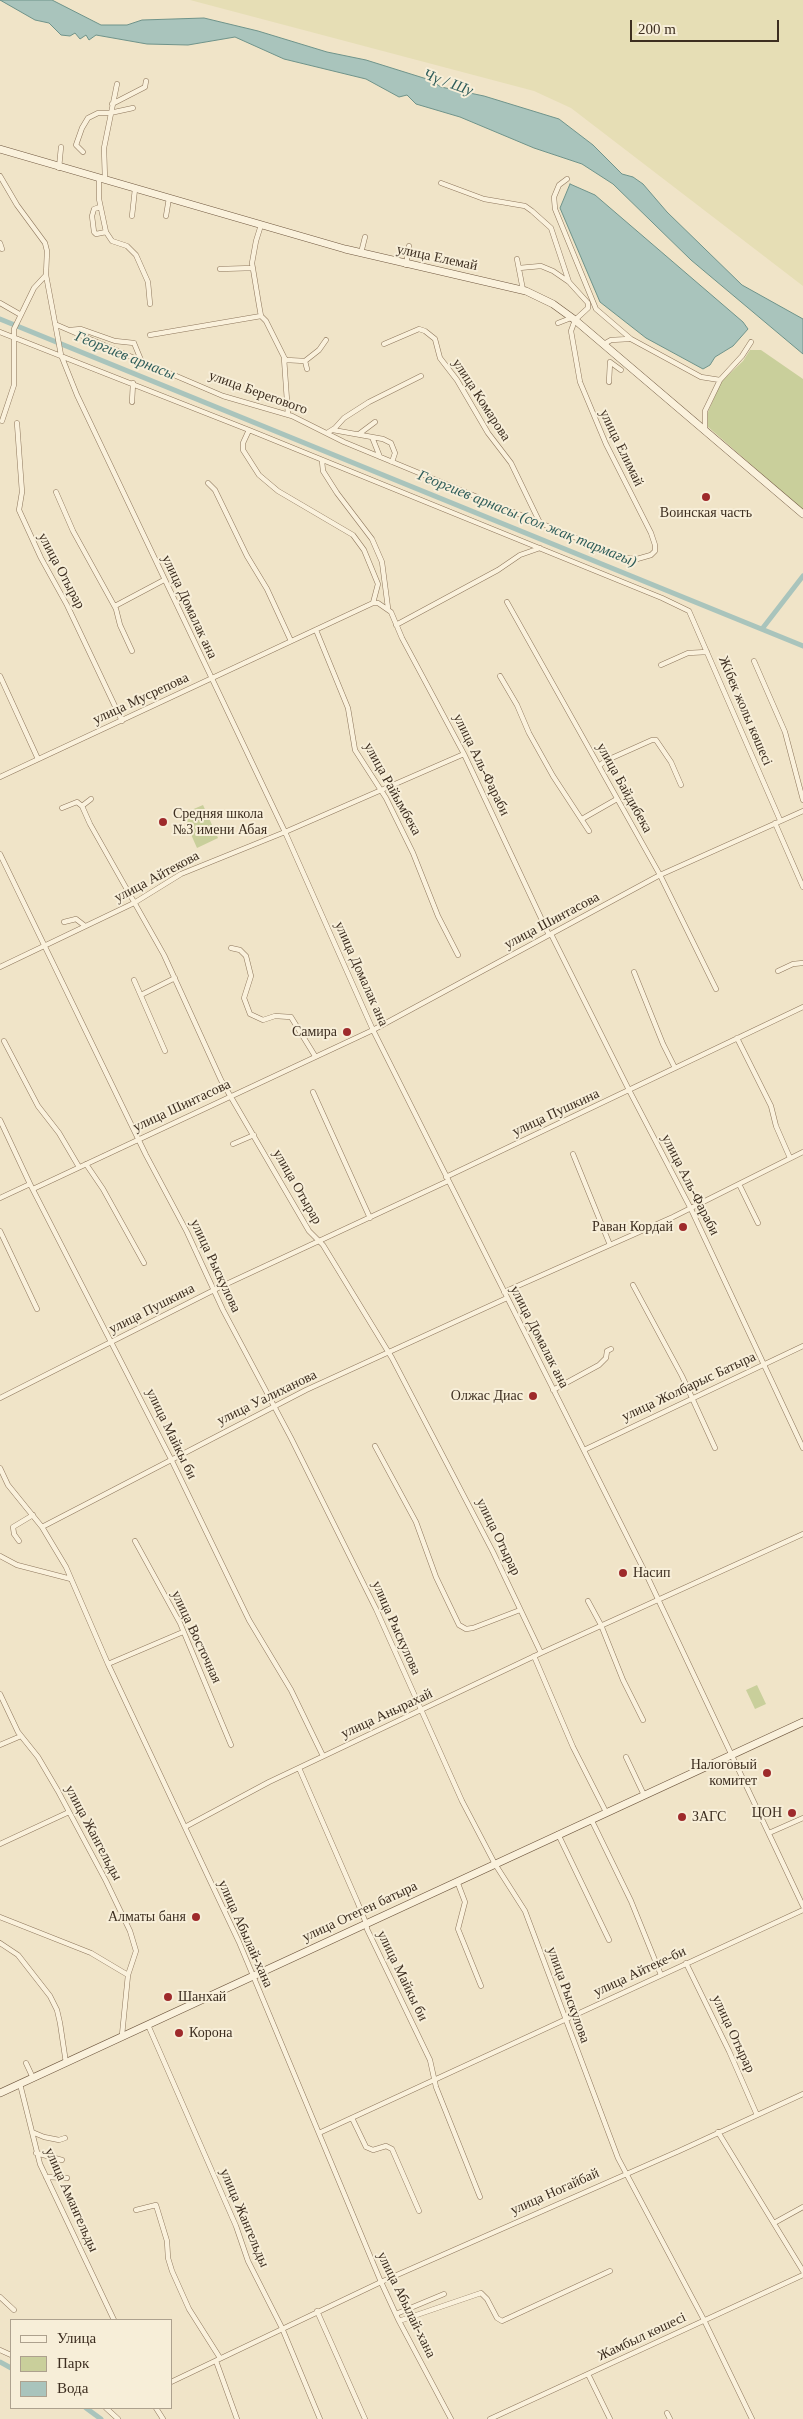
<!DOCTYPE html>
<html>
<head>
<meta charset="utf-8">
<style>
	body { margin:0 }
	#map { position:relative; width:803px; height:2419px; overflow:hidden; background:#f0e4c8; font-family:"Times New Roman",serif }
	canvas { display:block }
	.legend { position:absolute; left:10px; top:2319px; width:162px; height:90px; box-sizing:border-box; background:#f7eed8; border:1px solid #ada18e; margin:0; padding:6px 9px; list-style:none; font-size:15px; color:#3d2e20 }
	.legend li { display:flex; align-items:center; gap:10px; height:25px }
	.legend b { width:25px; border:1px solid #ada18e }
	.scale { position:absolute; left:630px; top:20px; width:149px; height:22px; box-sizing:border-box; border:2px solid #3d2e20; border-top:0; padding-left:6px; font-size:15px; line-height:18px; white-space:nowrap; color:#3d2e20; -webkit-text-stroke:4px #f7eed8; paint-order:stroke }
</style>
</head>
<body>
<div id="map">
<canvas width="803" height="2419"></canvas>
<ul class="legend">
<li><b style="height:6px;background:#faf1dc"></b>Улица</li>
<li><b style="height:14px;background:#c9cf9b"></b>Парк</li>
<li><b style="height:14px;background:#a9c4bc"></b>Вода</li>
</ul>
<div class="scale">200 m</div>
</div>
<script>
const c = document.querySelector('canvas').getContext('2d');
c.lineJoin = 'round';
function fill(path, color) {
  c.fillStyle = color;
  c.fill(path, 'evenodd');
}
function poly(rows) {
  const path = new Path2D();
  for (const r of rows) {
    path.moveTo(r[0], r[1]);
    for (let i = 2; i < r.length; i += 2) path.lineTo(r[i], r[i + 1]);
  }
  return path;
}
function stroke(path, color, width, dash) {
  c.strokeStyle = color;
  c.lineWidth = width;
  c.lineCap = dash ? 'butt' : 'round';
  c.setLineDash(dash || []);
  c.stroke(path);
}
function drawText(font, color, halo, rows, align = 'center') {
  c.font = font + ' "Times New Roman",serif';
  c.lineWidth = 4;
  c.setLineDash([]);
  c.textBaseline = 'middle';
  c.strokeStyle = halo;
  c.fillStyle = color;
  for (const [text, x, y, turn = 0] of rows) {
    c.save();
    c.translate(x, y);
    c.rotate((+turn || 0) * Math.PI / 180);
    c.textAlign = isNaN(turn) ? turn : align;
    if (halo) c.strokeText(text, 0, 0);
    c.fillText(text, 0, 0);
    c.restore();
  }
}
const farmland = poly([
	[190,0,803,0,803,286,571,108,534,91]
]);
const green = poly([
	[750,350,761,350,803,379,803,510,707,426,705,419,721,382,743,361],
	[203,805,218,838,197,848,182,814],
	[757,1685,766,1704,755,1709,746,1690]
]);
const water = poly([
	[0,0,52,0,101,25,127,25,142,20,204,18,258,31,327,52,366,60,430,80,441,87,484,96,559,119,593,145,622,174,633,177,643,184,667,212,742,285,803,319,803,354,691,260,613,184,582,164,534,148,460,117,416,104,407,95,399,97,366,79,284,59,235,37,188,45,147,44,96,35,89,40,86,35,80,39,75,33,70,36,61,35,49,23,35,20,0,0],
	[570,184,595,195,743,322,748,329,733,346,715,357,710,365,703,369,646,338,600,302,560,208,570,184]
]);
const canal = poly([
	[0,319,803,646],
	[762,629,803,576],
	[0,2362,11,2368],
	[86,2408,101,2419]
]);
const street = poly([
	[112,104,145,87,146,81],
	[83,152,76,145,82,128,88,118,98,113,110,113,133,108],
	[59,168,61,147],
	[0,176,17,205,45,243,47,251,46,275,61,355,77,395,285,832,373,1030,648,1578,803,1906],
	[99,179,99,199,106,232,112,241,127,246,136,255,148,282,150,304],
	[567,179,559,185,554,197,555,209,596,309,631,339,701,377,720,380],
	[105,180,104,148,117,84],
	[441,183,484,199,525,206,532,211,551,228,569,282],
	[100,207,94,209,92,216,94,232,96,234,106,232],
	[132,216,135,189],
	[166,216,169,198],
	[261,225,256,241,252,263,259,305,261,316,266,321,284,357,286,360,305,361,319,350,326,340],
	[0,243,2,249],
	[361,253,365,237],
	[517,259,523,290],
	[406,265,409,246],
	[220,269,253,268],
	[0,303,21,315],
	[558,323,571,318],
	[57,325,223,396,292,416,344,442,625,558,637,559,651,555,655,551,655,545,651,533,606,444,580,382,571,331,575,320,588,308,588,303,569,282,553,271,541,266,519,268],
	[70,330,81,329,115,341,134,343],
	[0,332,249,430,662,598,689,611,780,820],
	[150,335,261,316],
	[134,343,141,360],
	[384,344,419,329,425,331,435,339,440,358,457,380,488,433,511,463,540,523],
	[604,344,611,340,629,339],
	[284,358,288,415],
	[305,361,307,369],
	[610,362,621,370],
	[609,382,610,362],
	[132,402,133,383],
	[2,421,14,385,14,329,34,288,46,275],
	[17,423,22,492,19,510,41,558,67,605,122,721],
	[249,430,243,443,243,450,259,475,278,491,353,535,364,550,378,584,373,603],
	[333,430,383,439,391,443,395,453,392,462],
	[705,431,705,411,720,380,742,356,751,342],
	[327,433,335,428,344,418,369,402,421,376],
	[359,434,375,422],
	[372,437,380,457],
	[322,461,323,471,337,493,372,539,382,562,388,608],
	[208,483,215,490,247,556,267,589,291,641],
	[56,492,73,531,116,609,120,625,132,651],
	[507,602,660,875,716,989],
	[115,606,164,580],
	[396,625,498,570,520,555,540,548],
	[316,630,348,708,355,750,386,798,413,853,438,916,458,955],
	[754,661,785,732,803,800],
	[661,665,688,653,707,652],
	[0,676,38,759],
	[500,676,517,705,529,733,553,776,589,831],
	[599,766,605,761,652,740,656,740,671,762,681,785],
	[0,777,373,603,378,603,391,612,402,638,464,754,549,935],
	[91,799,82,806,90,824,164,955,221,1080,309,1231,323,1245,392,1358,493,1552,541,1653],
	[62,808,77,802,82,806],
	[582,819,617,799],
	[775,823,803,887],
	[0,854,146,1155,187,1232,223,1310,291,1438,376,1609,462,1801,495,1864,525,1911,618,2158,704,2320,752,2419],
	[64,922,76,919,85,926],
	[551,934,629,1090,691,1209,803,1448],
	[231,948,240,950,246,956,251,976,244,998,250,1014,263,1020,275,1016,291,1017,315,1056],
	[0,967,134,903,181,874,285,832,464,754],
	[778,971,793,964,803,963],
	[634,972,663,1044,675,1068],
	[134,980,165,1051],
	[141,995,175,978],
	[737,1038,771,1106,776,1126,790,1158],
	[4,1041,38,1106,59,1133,79,1167],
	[313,1092,370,1218],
	[0,1120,30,1184,171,1459,249,1620,291,1690,323,1756],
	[233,1144,254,1135],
	[573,1154,610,1245],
	[86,1164,103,1189,144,1263],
	[446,1177,803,1007],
	[739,1184,758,1223],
	[33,1189,373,1030,660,875,803,811],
	[0,1198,30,1184],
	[0,1231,37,1309],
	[633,1285,682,1376,715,1448],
	[504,1292,673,1217,803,1152],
	[553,1390,599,1365,606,1358,607,1351,611,1349],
	[0,1398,220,1287,448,1181],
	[375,1446,416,1522,436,1577,459,1625,466,1629,473,1628,520,1610],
	[584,1450,803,1346],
	[0,1468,8,1485,42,1527,66,1567,108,1664,239,1942,381,2282,399,2321,451,2419],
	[42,1527,306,1390,507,1298],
	[19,1541,14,1534,13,1527,33,1515],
	[135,1541,180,1623,231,1745],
	[0,1556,17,1565,71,1579],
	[588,1601,601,1625,623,1680,643,1720],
	[534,1656,573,1747,606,1812],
	[108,1664,183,1632],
	[0,1694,18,1732,38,1757,58,1791,106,1881,130,1931,136,1951,128,1975,122,2035],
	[0,1745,21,1736],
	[626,1757,644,1795],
	[299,1768,357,1901,366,1923,367,1929,430,2060,436,2087,480,2197],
	[591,1819,631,1901,661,1975],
	[185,1827,269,1782,541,1653,803,1534],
	[769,1833,803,1818],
	[558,1834,609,1940],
	[0,1844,69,1812],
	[457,1881,465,1902,458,1929,481,1986],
	[0,1917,91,1953,128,1975],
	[0,1943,18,1955,50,1996,57,2010,60,2023,66,2063],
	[686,1963,729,2051,757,2115],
	[148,2025,236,2226,248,2261,282,2328,320,2419],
	[26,2063,33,2078],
	[20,2084,40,2164,114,2320],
	[352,2118,366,2147,373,2150,386,2146,392,2149,419,2211],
	[32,2132,44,2137,59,2140,65,2138],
	[718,2132,803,2271],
	[319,2133,803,1910],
	[36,2153,62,2160],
	[46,2177,67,2178],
	[136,2210,156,2205,167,2241,168,2258,172,2271,189,2309,220,2358],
	[774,2223,803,2207],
	[0,2297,14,2310],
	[317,2311,365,2419],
	[396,2314,444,2294],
	[399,2321,481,2293,487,2299,497,2318,502,2321,610,2271],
	[0,2350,11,2355],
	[216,2361,237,2419],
	[588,2374,610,2419],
	[171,2382,381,2282,679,2151,803,2094],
	[106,2408,118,2419],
	[156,2408,163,2419],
	[667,2413,670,2419],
	[490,2419,803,2275]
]);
const secondary = poly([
	[0,149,345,249,526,291,553,304,575,320,803,514],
	[0,2093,803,1722]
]);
const markers = [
	[706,497,5,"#9e2a2b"],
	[163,822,5,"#9e2a2b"],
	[347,1032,5,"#9e2a2b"],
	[683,1227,5,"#9e2a2b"],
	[533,1396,5,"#9e2a2b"],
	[623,1573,5,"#9e2a2b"],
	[767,1773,5,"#9e2a2b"],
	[792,1813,5,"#9e2a2b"],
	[682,1817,5,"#9e2a2b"],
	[196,1917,5,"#9e2a2b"],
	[168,1997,5,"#9e2a2b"],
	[179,2033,5,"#9e2a2b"]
];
const streetNames = [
	["улица Елемай",437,258,12],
	["улица Берегового",258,393,20],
	["улица Комарова",481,400,57],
	["улица Елимай",621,448,64],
	["улица Отырар",61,571,62],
	["улица Домалак ана",189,607,65],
	["улица Мусрепова",141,699,-25],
	["Жібек жолы көшесі",745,711,67],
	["улица Аль-Фараби",481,765,64],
	["улица Байдибека",624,788,61],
	["улица Райымбека",392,789,61],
	["улица Айтекова",157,877,-28],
	["улица Шинтасова",552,921,-28],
	["улица Домалак ана",361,974,66],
	["улица Шинтасова",182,1106,-25],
	["улица Пушкина",556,1113,-25],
	["улица Аль-Фараби",690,1185,63],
	["улица Отырар",297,1187,60],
	["улица Рыскулова",215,1266,65],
	["улица Пушкина",152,1309,-27],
	["улица Домалак ана",539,1337,63],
	["улица Жолбарыс Батыра",689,1387,-25],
	["улица Уалиханова",267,1398,-26],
	["улица Майкы би",171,1434,64],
	["улица Отырар",498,1537,64],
	["улица Рыскулова",396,1628,66],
	["улица Восточная",196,1637,65],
	["улица Анырахай",387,1714,-25],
	["улица Жангельды",93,1833,62],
	["улица Отеген батыра",360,1912,-25],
	["улица Абылай-хана",245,1934,66],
	["улица Айтеке-би",640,1972,-25],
	["улица Майкы би",402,1976,64],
	["улица Рыскулова",568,1995,70],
	["улица Отырар",733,2034,65],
	["улица Ногайбай",555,2192,-24],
	["улица Амангельды",71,2200,66],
	["улица Жангельды",244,2218,67],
	["улица Абылай-хана",406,2305,64],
	["Жамбыл көшесі",642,2337,-25]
];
const poiNames = [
	["Воинская часть",706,513,"center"],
	["Средняя школа",173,814,"left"],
	["№3 имени Абая",173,830,"left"],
	["Самира",337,1032],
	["Раван Кордай",673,1227],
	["Олжас Диас",523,1396],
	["Насип",633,1573,"left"],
	["Налоговый",757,1765],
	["комитет",757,1781],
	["ЦОН",782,1813],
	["ЗАГС",692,1817,"left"],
	["Алматы баня",186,1917],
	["Шанхай",178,1997,"left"],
	["Корона",189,2033,"left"]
];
const waterNames = [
	["Чү / Шу",448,83,20],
	["Георгиев арнасы",125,356,22],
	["Георгиев арнасы (сол жақ тармағы)",527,519,22]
];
fill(farmland, '#e6deb5');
fill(green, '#c9cf9b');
fill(water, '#a9c4bc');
stroke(water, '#6f938a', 1);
stroke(canal, '#a9c4bc', 5);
stroke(street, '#8d765c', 5.5);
stroke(secondary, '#6f573f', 8);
stroke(street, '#faf1dc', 4.5);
stroke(secondary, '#faf1dc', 7);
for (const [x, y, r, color] of markers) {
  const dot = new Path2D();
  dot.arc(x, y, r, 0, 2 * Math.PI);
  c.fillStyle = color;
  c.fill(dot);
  stroke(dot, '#f7eed8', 2);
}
drawText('14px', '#3d2e20', '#f7eed8', streetNames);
drawText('14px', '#3d2e20', '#f7eed8', poiNames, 'right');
drawText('italic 15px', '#2f5d5a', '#f7eed8', waterNames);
</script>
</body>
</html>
